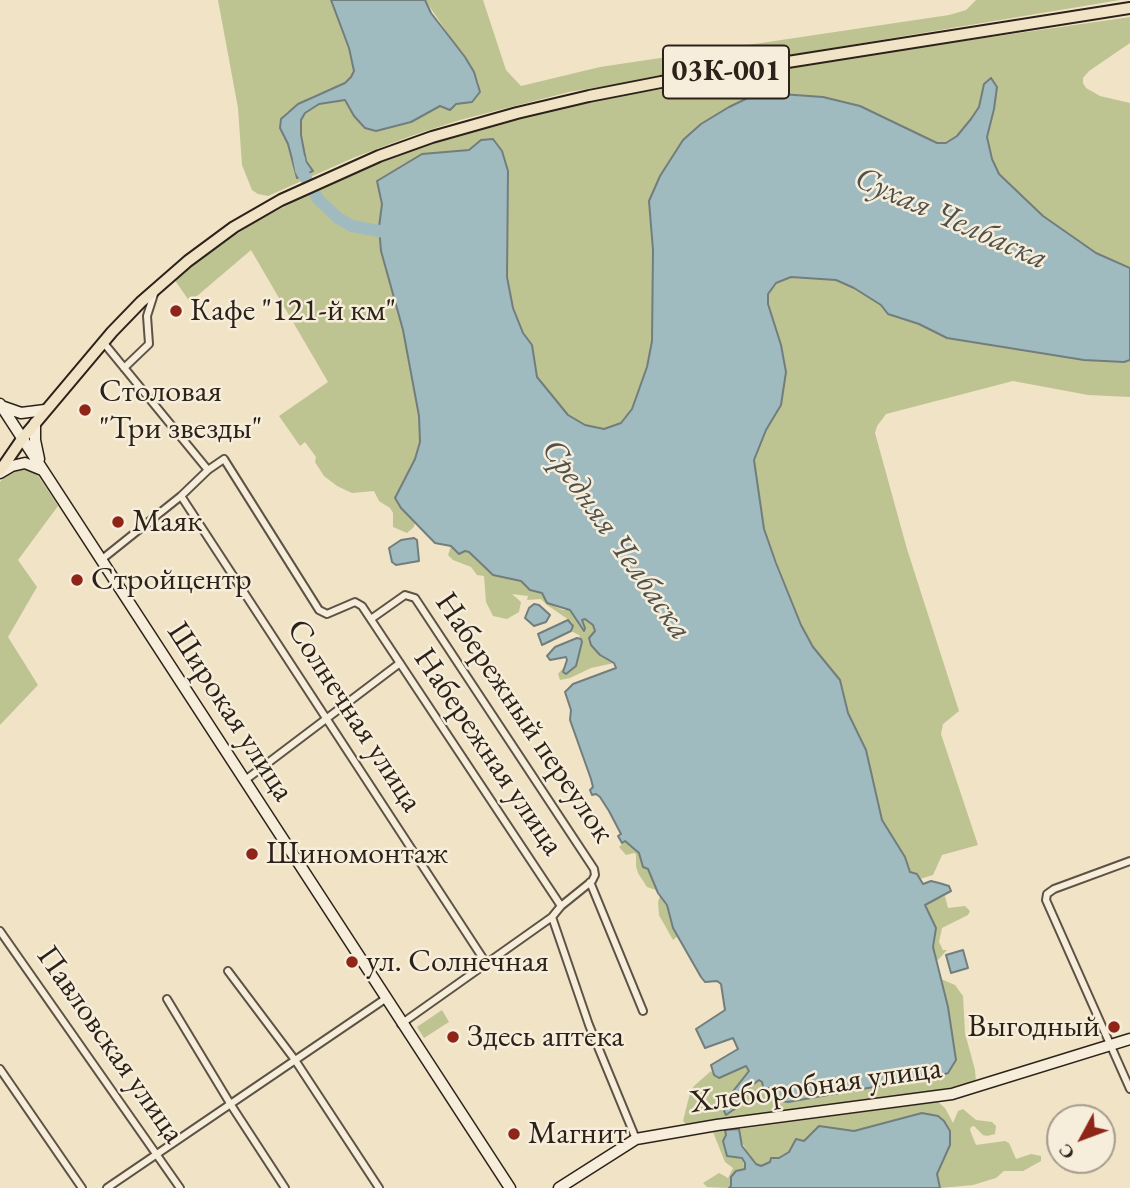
<!DOCTYPE html>
<html>
<head>
<meta charset="utf-8">
<style>
	body { margin:0 }
	#map { position:relative; width:1130px; height:1188px; overflow:hidden; background:#f1e3c6; font-family:"EB Garamond",serif }
	canvas { display:block }
	.north { position:absolute; left:1046px; top:1104px; width:70px; height:70px; box-sizing:border-box; background:#f6edda; border:2px solid #a69c8d; border-radius:50%; rotate:229deg; font-size:19px; font-weight:700; line-height:28px; text-align:center; color:#2d221a }
	.north::after { content:''; display:block; margin:auto; width:24px; height:32px; background:#8f2418; clip-path:polygon(50% 0,100% 100%,50% 72%,0 100%) }
</style>
</head>
<body>
<div id="map">
<canvas width="1130" height="1188"></canvas>
<div class="north">С</div>
</div>
<script>
const c = document.querySelector('canvas').getContext('2d');
c.lineJoin = 'round';
function fill(path, color) {
  c.fillStyle = color;
  c.fill(path, 'evenodd');
}
function poly(rows) {
  const path = new Path2D();
  for (const r of rows) {
    path.moveTo(r[0], r[1]);
    for (let i = 2; i < r.length; i += 2) path.lineTo(r[i], r[i + 1]);
  }
  return path;
}
function stroke(path, color, width, dash) {
  c.strokeStyle = color;
  c.lineWidth = width;
  c.lineCap = dash ? 'butt' : 'round';
  c.setLineDash(dash || []);
  c.stroke(path);
}
function drawText(font, color, halo, rows, align = 'center') {
  c.font = font + ' "EB Garamond",serif';
  c.lineWidth = 5;
  c.setLineDash([]);
  c.textBaseline = 'middle';
  c.strokeStyle = halo;
  c.fillStyle = color;
  for (const [text, x, y, turn = 0] of rows) {
    c.save();
    c.translate(x, y);
    c.rotate((+turn || 0) * Math.PI / 180);
    c.textAlign = isNaN(turn) ? turn : align;
    if (halo) c.strokeText(text, 0, 0);
    c.fillText(text, 0, 0);
    c.restore();
  }
}
const green = poly([
	[218,0,331,0,349,48,354,71,351,77,345,83,311,97,286,113,280,128,285,135,297,178,313,171,306,161,301,135,301,120,305,113,319,104,345,100,354,116,365,128,376,131,411,122,440,106,472,102,479,84,474,72,425,0,483,0,506,70,521,86,600,67,949,15,966,10,976,0,1120,0,569,92,460,120,411,136,353,158,268,196,258,194,252,190,242,165,238,108],
	[1130,17,1130,43,1089,71,1083,78,1083,83,1086,88,1100,96,1130,103,1130,268,1096,253,1043,216,999,174,992,159,987,137,994,109,984,84,979,107,971,119,957,136,946,143,937,143,900,125,729,107,701,124,683,140,660,176,649,201,653,250,652,341,647,367,632,409,621,423,603,429,585,425,568,415,537,377,532,345,523,333,513,308,507,277,508,171,481,140,469,150,422,154,377,181,382,204,379,227,381,251,403,330,419,416,420,442,415,459,395,497,401,508,415,522,414,527,407,533,393,527,393,513,390,508,379,501,374,491,352,493,337,486,324,476,315,462,316,457,305,442,300,446,279,416,328,382,251,250,190,302,174,279,248,226,333,181,435,141,528,114,619,96,915,48],
	[791,277,836,280,854,288,881,305,888,314,919,324,948,338,1084,360,1124,362,1130,360,1130,397,1088,395,1013,381,886,414,877,426,875,433,907,549,959,711,943,724,941,734,978,845,942,855,933,875,920,879,917,874,910,872,905,857,882,820,866,750,848,713,840,680,813,647,801,625,764,529,754,460,766,430,781,405,781,345,768,304,768,294,776,283],
	[25,469,31,470,39,477,58,506,18,560,37,587,8,637,38,685,0,725,0,482,9,472],
	[451,546,459,554,465,551,470,553,493,575,521,581,530,590,542,593,547,603,563,610,570,610,582,623,582,620,585,619,593,625,595,631,591,645,600,655,614,663,591,668,570,678,560,680,558,674,564,667,563,672,578,657,582,643,579,635,571,631,573,626,572,622,547,605,541,599,527,600,528,596,512,594,521,602,519,612,507,619,493,616,486,602,484,576,477,575,471,567,453,560,448,555],
	[625,841,639,853,643,867,648,869,656,890,647,887,638,873,636,866,636,854,634,853,626,855,619,847],
	[660,896,667,905,673,928,678,936,673,940,659,915,658,902],
	[945,896,948,908,965,906,970,911,968,915,942,928,939,942,943,950,947,950,937,961,933,947,936,928,924,905],
	[941,979,955,985,963,996,965,1033,975,1070,976,1082,936,1091,686,1124,683,1121,690,1093,694,1086,711,1071,714,1075,747,1065,750,1071,730,1095,724,1111,726,1115,744,1096,746,1090,760,1080,763,1082,762,1089,765,1091,948,1007],
	[442,1010,449,1022,424,1038,417,1027],
	[938,1102,945,1108,953,1123,958,1111,963,1109,976,1120,992,1122,996,1126,995,1134,987,1136,983,1135,974,1126,971,1127,970,1130,976,1145,1005,1141,1009,1143,1016,1159,1031,1154,1041,1156,1041,1161,1023,1171,1004,1171,996,1178,973,1185,940,1188,937,1174,950,1145,938,1116,921,1113,854,1131,819,1126,804,1141,792,1145,789,1152,779,1158,771,1158,770,1162,760,1166,752,1160,740,1139,739,1129],
	[725,1130,726,1135,723,1141,725,1152,742,1159,746,1170,729,1188,707,1187,703,1183,719,1173,728,1178,733,1168,725,1162,713,1132]
]);
const water = poly([
	[331,0,425,0,431,13,465,57,474,72,480,92,472,102,456,104,450,110,440,106,411,122,376,131,365,128,354,116,345,100,319,104,305,113,301,120,301,135,306,161,313,171,297,178,288,144,280,128,281,119,298,104,345,83,351,77,354,71,349,48,331,0],
	[991,78,997,87,994,109,987,137,992,159,999,174,1043,216,1096,253,1130,268,1130,360,1124,362,1084,360,947,338,919,324,888,314,881,305,854,288,836,280,791,277,776,283,768,294,768,304,781,345,786,372,781,405,766,430,754,460,764,529,776,563,801,625,813,647,840,680,848,713,866,750,882,820,905,857,910,872,917,874,923,884,931,881,939,883,949,886,951,891,925,905,936,928,933,947,948,1007,956,1060,948,1073,942,1075,788,1102,782,1101,771,1092,769,1088,764,1091,762,1082,759,1080,746,1090,736,1108,726,1115,724,1111,730,1095,749,1071,746,1066,719,1078,714,1075,711,1065,738,1049,733,1038,705,1048,696,1029,725,1010,721,984,717,981,705,982,701,977,673,928,667,905,658,893,648,869,643,867,639,853,625,841,622,843,618,836,621,834,609,811,600,797,596,794,592,795,590,790,593,787,591,779,570,720,571,710,565,692,573,684,616,668,614,663,600,655,591,645,589,638,595,631,593,625,585,619,582,620,585,628,584,631,570,610,547,603,542,593,530,590,521,581,493,575,469,552,465,551,459,554,451,546,435,543,401,508,395,498,415,459,420,442,419,416,403,330,381,251,379,227,382,204,377,181,422,154,469,150,481,140,493,139,502,151,508,171,507,277,513,308,523,333,532,345,537,377,568,415,585,425,604,429,621,423,632,409,647,367,652,341,653,250,649,201,660,176,683,140,701,124,729,107,752,96,781,94,823,97,860,106,937,143,946,143,957,136,971,119,979,107,984,84,991,78],
	[414,538,417,540,419,561,396,565,392,562,389,548,401,540,414,538],
	[534,604,539,605,550,615,546,622,534,626,525,618,529,608,534,604],
	[568,620,573,626,571,631,542,645,538,634,568,620],
	[577,638,581,639,582,642,576,666,566,674,563,672,567,660,566,657,550,660,547,656,555,647,577,638],
	[963,950,968,968,951,973,946,955,963,950],
	[922,1113,938,1116,944,1121,950,1131,950,1145,937,1174,940,1188,729,1188,731,1186,731,1177,736,1171,745,1169,745,1163,742,1158,727,1156,723,1141,726,1135,725,1130,739,1129,742,1146,756,1164,761,1166,770,1162,771,1158,779,1158,789,1152,796,1139,804,1141,819,1126,854,1131,922,1113]
]);
const river = poly([
	[299,159,301,170,318,199,338,218,352,226,395,234]
]);
const street = poly([
	[103,342,208,470],
	[124,368,149,344,147,316,154,294],
	[181,496,486,963],
	[101,560,181,496,208,470,224,459,319,610,327,614,355,602,362,606,561,906,552,917,589,1025,636,1139],
	[371,619,405,595,415,598,594,869,595,875,592,881,561,906],
	[244,781,400,663],
	[1130,861,1054,889,1047,894,1046,900,1130,1089],
	[590,882,643,1011],
	[0,931,180,1188],
	[228,971,295,1060,379,1188],
	[167,999,231,1105,285,1188],
	[401,1024,552,917],
	[0,1069,82,1188],
	[107,1188,385,999]
]);
const secondary = poly([
	[0,404,510,1188],
	[1,406,21,413,45,410],
	[35,423,35,440,39,459],
	[0,473,12,466,25,463,42,470],
	[559,1188,636,1139,717,1125,952,1094,1130,1039]
]);
const primary = poly([
	[0,471,22,439,112,332,141,302,188,261,234,227,281,200,379,156,432,137,517,113,589,96,661,82,1130,8]
]);
const markers = [
	[176,311,7,"#8f2418"],
	[85,410,7,"#8f2418"],
	[118,522,7,"#8f2418"],
	[77,580,7,"#8f2418"],
	[252,854,7,"#8f2418"],
	[352,962,7,"#8f2418"],
	[1114,1027,7,"#8f2418"],
	[453,1037,7,"#8f2418"],
	[514,1134,7,"#8f2418"]
];
const shields = [
	[726,72,126]
];
const shieldNames = [
	["03К-001",726,72]
];
const poiNames = [
	["Кафе \"121-й км\"",190,311],
	["Столовая",99,392],
	["\"Три звезды\"",99,429],
	["Маяк",132,522],
	["Стройцентр",91,580],
	["Шиномонтаж",266,854],
	["ул. Солнечная",366,962],
	["Выгодный",1100,1027,"right"],
	["Здесь аптека",467,1037],
	["Магнит",528,1134]
];
const streetNames = [
	["Широкая улица",230,712,57],
	["Солнечная улица",354,716,57],
	["Набережный переулок",524,718,56],
	["Набережная улица",488,752,56],
	["Павловская улица",110,1045,55],
	["Хлеборобная улица",816,1086,-8]
];
const waterNames = [
	["Сухая Челбаска",951,219,24],
	["Средняя Челбаска",616,540,55]
];
fill(green, '#bec392');
fill(water, '#a0bbbf');
stroke(water, '#727e7d', 2);
stroke(river, '#a0bbbf', 12);
stroke(street, '#5e5245', 10);
stroke(secondary, '#2d221a', 13);
stroke(primary, '#2d221a', 14);
stroke(street, '#f6edda', 6);
stroke(secondary, '#f6edda', 10);
stroke(primary, '#f1e3c6', 10);
for (const [x, y, r, color] of markers) {
  const dot = new Path2D();
  dot.arc(x, y, r, 0, 2 * Math.PI);
  c.fillStyle = color;
  c.fill(dot);
  stroke(dot, '#f6edda', 2.5);
}
for (const [x, y, w] of shields) {
  const box = new Path2D();
  box.roundRect(x - w / 2, y - 26.5, w, 53, 5);
  c.fillStyle = '#f6edda';
  c.fill(box);
  stroke(box, '#2d221a', 2);
}
drawText('bold 30px', '#2d221a', null, shieldNames);
drawText('32px', '#2d221a', '#f6edda', poiNames, 'left');
drawText('32px', '#2d221a', '#f6edda', streetNames);
drawText('italic 33px', '#50504c', '#f6edda', waterNames);
</script>
</body>
</html>
